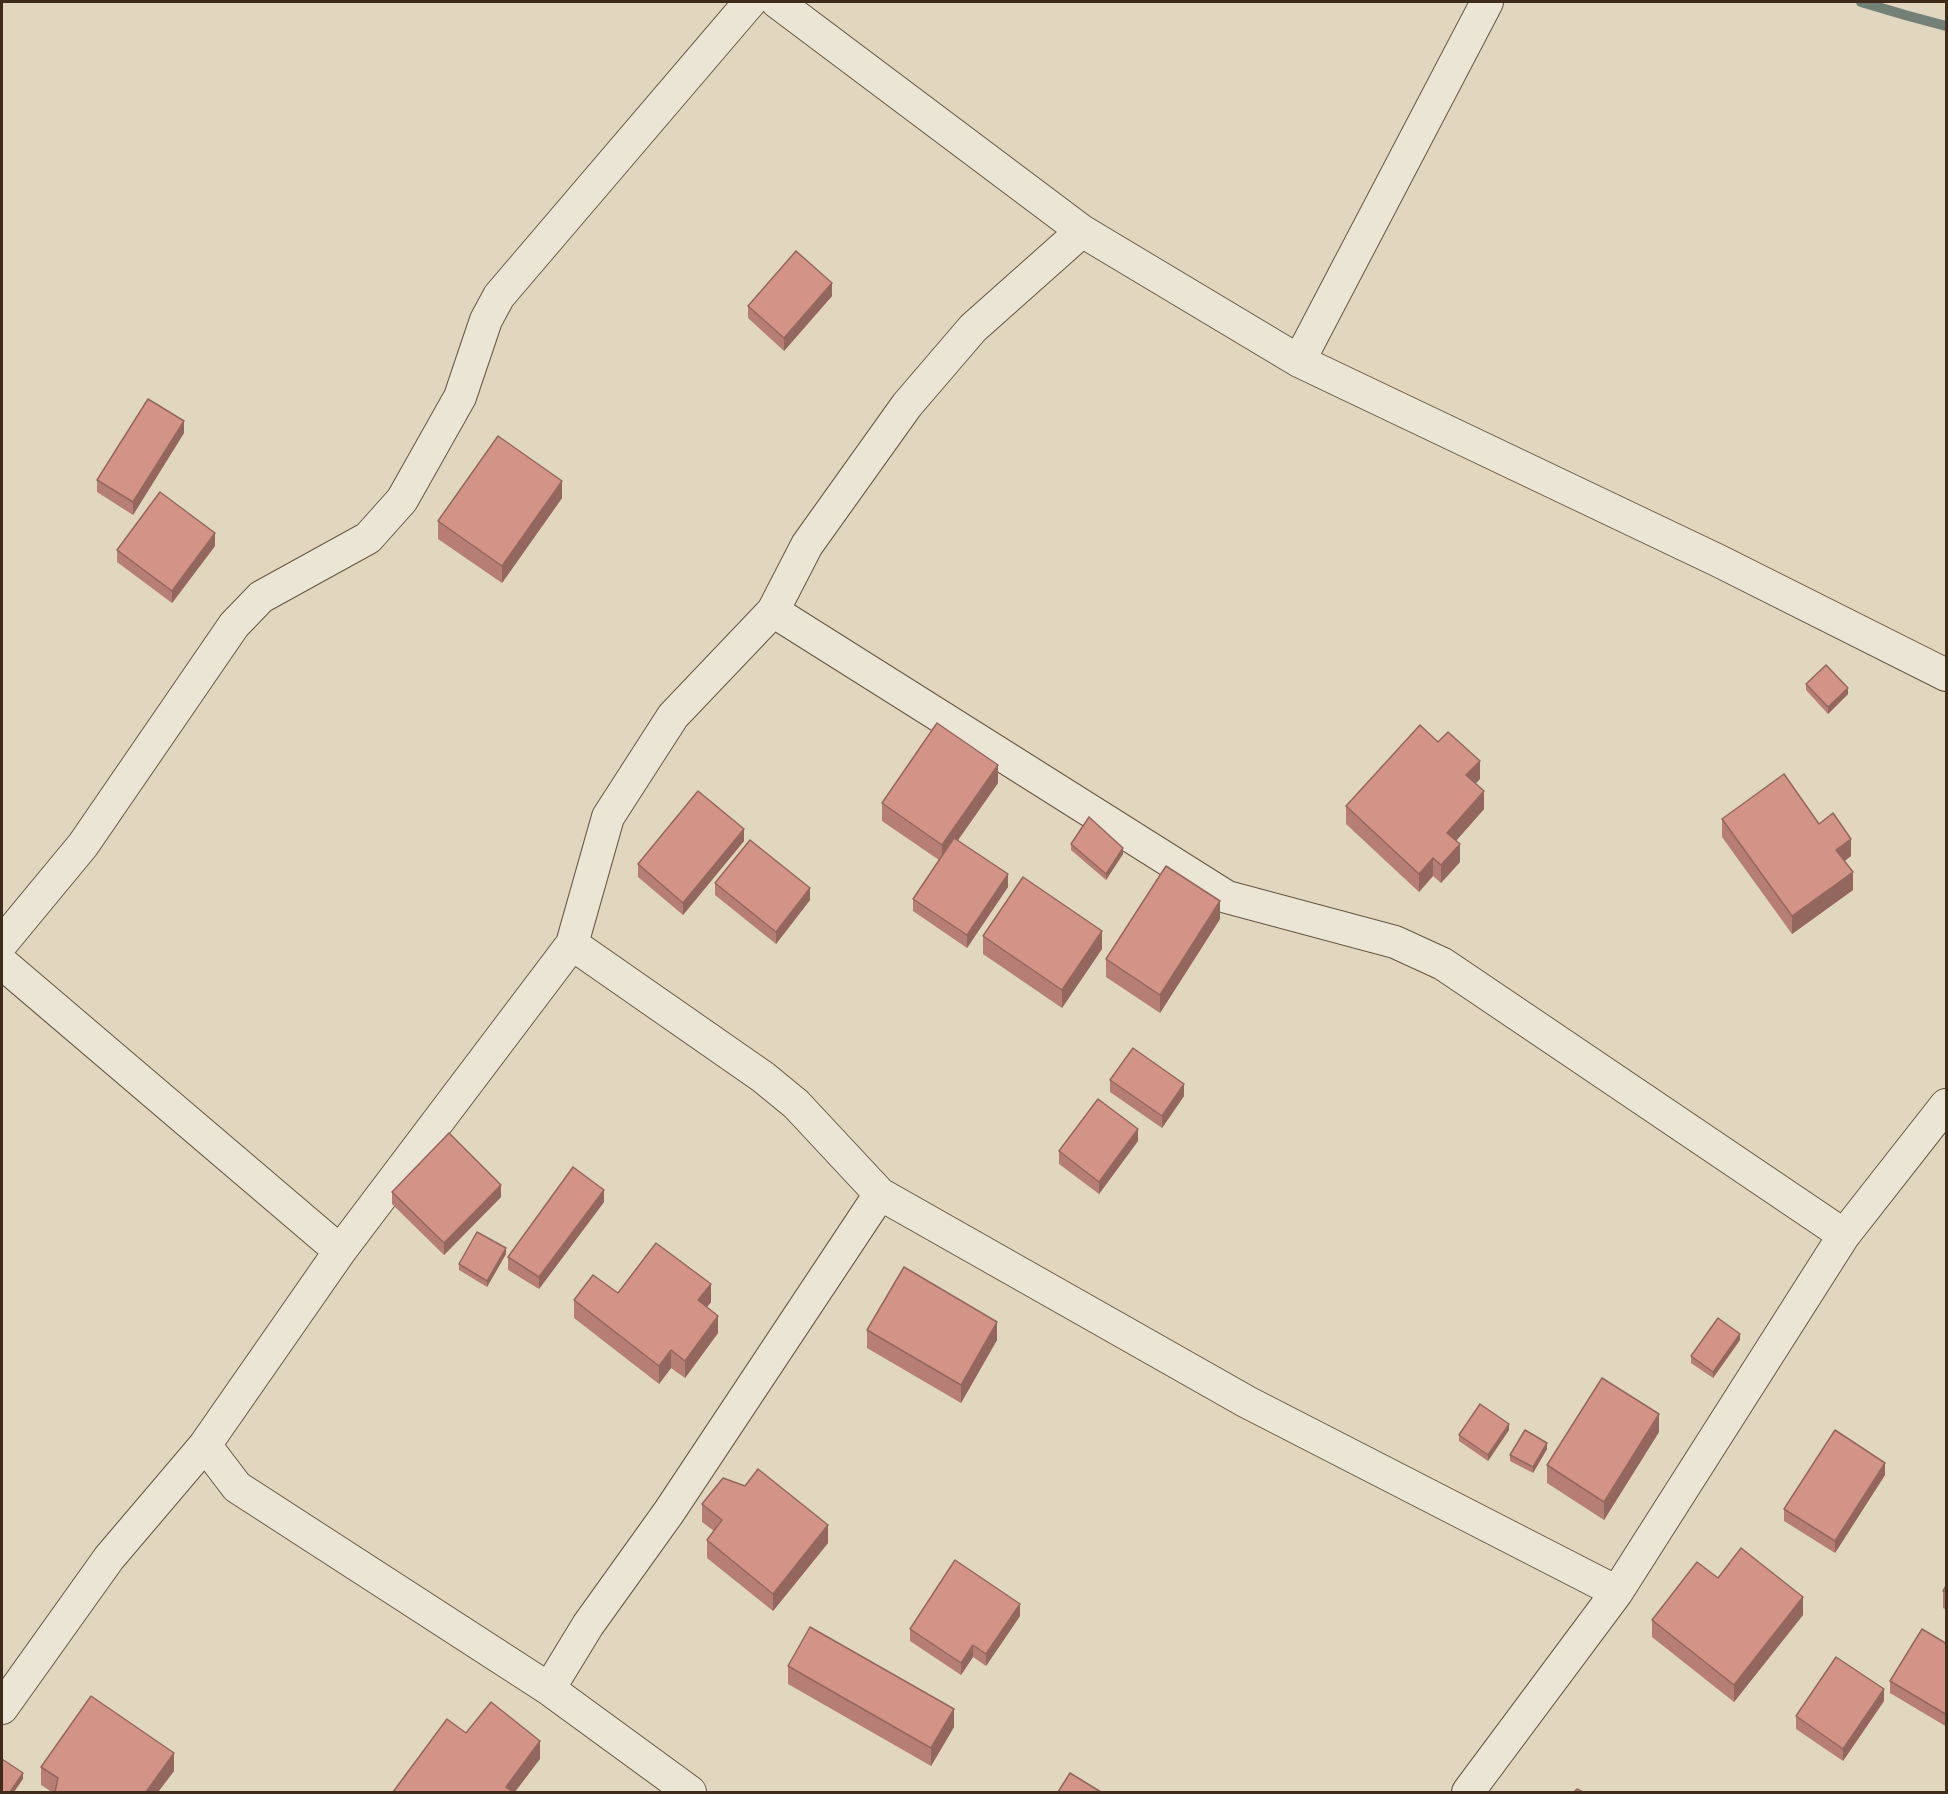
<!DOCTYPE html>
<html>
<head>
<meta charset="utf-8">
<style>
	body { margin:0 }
	#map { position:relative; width:1948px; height:1794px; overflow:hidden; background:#e0d7be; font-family:"IM FELL Double Pica",serif }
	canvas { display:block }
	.frame { position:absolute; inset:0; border:3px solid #3e2b19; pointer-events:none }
</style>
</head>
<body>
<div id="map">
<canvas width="1948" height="1794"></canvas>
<div class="frame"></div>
</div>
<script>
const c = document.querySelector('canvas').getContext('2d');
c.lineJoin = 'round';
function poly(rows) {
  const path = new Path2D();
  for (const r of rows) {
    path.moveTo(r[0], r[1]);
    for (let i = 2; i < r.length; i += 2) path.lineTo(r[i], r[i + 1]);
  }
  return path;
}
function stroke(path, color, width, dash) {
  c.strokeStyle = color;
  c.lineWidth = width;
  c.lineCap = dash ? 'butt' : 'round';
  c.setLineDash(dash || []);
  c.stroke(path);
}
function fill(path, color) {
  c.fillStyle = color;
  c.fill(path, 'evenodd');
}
const stream = poly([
	[1861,2,1905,15,1946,26]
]);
const minor = poly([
	[777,2,1082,231,1299,361,1719,561,1946,675],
	[1082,231,973,328,907,405,807,545,773,611,1227,897,1395,942,1443,964,1844,1235],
	[1299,361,1487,2],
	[2,943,83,845,234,625,261,597,368,538,402,500,460,397,486,320,499,296,750,2],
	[572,944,763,1077,796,1104,880,1194],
	[2,963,340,1251],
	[205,1445,237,1487,549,1689],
	[2,1708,109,1558,205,1445,340,1251,572,944,608,817,673,716,773,611],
	[690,1792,549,1689,588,1625,669,1512,880,1194,1247,1402,1617,1592],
	[1468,1792,1617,1592,1844,1235,1946,1105]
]);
const wall = poly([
	[832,296,784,351,748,318,748,306],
	[184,433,133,515,97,492,97,480],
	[562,498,502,583,438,539,438,521],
	[215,546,172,603,117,562,117,550],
	[1806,684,1848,694,1828,714,1806,690],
	[1480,779,1475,784,1484,809,1456,841,1460,862,1441,883,1433,876,1419,892,1346,824,1346,806],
	[998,783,958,840,1008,887,967,948,913,911,913,899,939,860,882,821,882,803],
	[1722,819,1819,824,1851,856,1845,861,1853,890,1792,934,1722,837],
	[744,841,683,915,638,877,638,864],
	[1071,844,1123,854,1106,880,1071,850],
	[715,883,810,900,776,944,715,895],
	[1220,919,1160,1013,1106,977,1106,959],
	[983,936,1102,949,1062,1008,983,954],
	[1110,1080,1184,1096,1162,1128,1110,1092],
	[1138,1141,1099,1194,1059,1164,1059,1151],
	[392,1192,501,1197,444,1255,392,1204],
	[604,1202,539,1289,508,1270,508,1257],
	[506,1254,487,1287,459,1270,459,1264],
	[618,1293,711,1302,707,1307,718,1333,685,1378,671,1368,659,1384,574,1318,574,1300],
	[867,1330,997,1340,961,1403,867,1348],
	[1740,1340,1713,1378,1691,1363,1691,1356],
	[1509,1430,1488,1461,1459,1441,1459,1435],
	[1659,1432,1604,1520,1547,1483,1547,1465],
	[1547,1449,1533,1473,1510,1461,1510,1455],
	[1885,1475,1835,1553,1784,1521,1784,1509],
	[702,1504,828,1543,773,1611,707,1558,707,1540,714,1531,702,1522],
	[1718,1578,1803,1615,1734,1702,1652,1637,1652,1620],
	[1947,1584,1947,1610,1943,1608,1943,1591],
	[1020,1616,986,1666,973,1657,961,1675,910,1641,910,1629],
	[1947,1644,1947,1727,1890,1693,1890,1681],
	[788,1666,954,1727,931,1766,788,1684],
	[1884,1701,1843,1761,1796,1729,1796,1716],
	[41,1767,174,1771,158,1792,52,1792,41,1785]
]);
const shadedWall = poly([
	[832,283,832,296,784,351,784,338],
	[184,421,184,433,133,515,133,502],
	[562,481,562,498,502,583,502,566],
	[215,533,215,546,172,603,172,591],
	[1848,688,1848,694,1828,714,1828,707],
	[1480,761,1480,779,1466,793,1466,775],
	[998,765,998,783,942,863,942,845],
	[1484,791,1484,809,1447,851,1447,833],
	[744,829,744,841,683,915,683,903],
	[1851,839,1851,856,1836,867,1836,850],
	[1460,844,1460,862,1441,883,1441,865],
	[1123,848,1123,854,1106,880,1106,874],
	[1433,858,1433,876,1419,892,1419,874],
	[1853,872,1853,890,1792,934,1792,916],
	[1008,874,1008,887,967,948,967,935],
	[810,888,810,900,776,944,776,932],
	[1220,901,1220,919,1160,1013,1160,995],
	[1102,931,1102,949,1062,1008,1062,990],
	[1184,1084,1184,1096,1162,1128,1162,1116],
	[1138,1129,1138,1141,1099,1194,1099,1182],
	[501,1185,501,1197,444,1255,444,1243],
	[604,1190,604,1202,539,1289,539,1277],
	[506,1248,506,1254,487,1287,487,1281],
	[711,1284,711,1302,698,1318,698,1300],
	[718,1316,718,1333,685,1378,685,1361],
	[997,1322,997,1340,961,1403,961,1385],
	[1740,1334,1740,1340,1713,1378,1713,1372],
	[671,1350,671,1368,659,1384,659,1366],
	[1659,1414,1659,1432,1604,1520,1604,1502],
	[1509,1424,1509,1430,1488,1461,1488,1455],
	[1547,1443,1547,1449,1533,1473,1533,1467],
	[1885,1463,1885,1475,1835,1553,1835,1541],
	[828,1525,828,1543,773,1611,773,1594],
	[1803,1597,1803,1615,1734,1702,1734,1685],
	[1020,1604,1020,1616,986,1666,986,1654],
	[973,1645,973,1657,961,1675,961,1663],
	[1884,1689,1884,1701,1843,1761,1843,1749],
	[954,1709,954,1727,931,1766,931,1748],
	[540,1741,540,1759,515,1792,506,1792,506,1787],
	[174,1753,174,1771,158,1792,146,1792],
	[23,1773,23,1779,14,1792,10,1792]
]);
const building = poly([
	[796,251,832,283,784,338,748,306,796,251],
	[148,399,184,421,133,502,97,480,148,399],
	[498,436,562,481,502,566,438,521,498,436],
	[160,492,215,533,172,591,117,550,160,492],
	[1826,665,1848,688,1828,707,1806,684,1826,665],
	[937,723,998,765,942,845,882,803,937,723],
	[1420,725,1438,742,1448,732,1480,761,1466,775,1484,791,1447,833,1460,844,1441,865,1433,858,1419,874,1346,806,1420,725],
	[1784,774,1819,824,1833,813,1851,839,1836,850,1853,872,1792,916,1722,819,1784,774],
	[698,791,744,829,683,903,638,864,698,791],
	[1089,817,1123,848,1106,874,1071,844,1089,817],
	[954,838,1008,874,967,935,913,899,954,838],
	[750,840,810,888,776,932,715,883,750,840],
	[1166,866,1220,901,1160,995,1106,959,1166,866],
	[1023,877,1102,931,1062,990,983,936,1023,877],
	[1133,1048,1184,1084,1162,1116,1110,1080,1133,1048],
	[1098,1099,1138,1129,1099,1182,1059,1151,1098,1099],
	[449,1133,501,1185,444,1243,392,1192,449,1133],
	[573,1167,604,1190,539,1277,508,1257,573,1167],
	[477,1232,506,1248,487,1281,459,1264,477,1232],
	[656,1243,711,1284,698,1300,718,1316,685,1361,671,1350,659,1366,574,1300,593,1275,618,1293,656,1243],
	[904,1267,997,1322,961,1385,867,1330,904,1267],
	[1718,1318,1740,1334,1713,1372,1691,1356,1718,1318],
	[1602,1378,1659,1414,1604,1502,1547,1465,1602,1378],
	[1480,1404,1509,1424,1488,1455,1459,1435,1480,1404],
	[1525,1430,1547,1443,1533,1467,1510,1455,1525,1430],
	[1835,1430,1885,1463,1835,1541,1784,1509,1835,1430],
	[758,1469,828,1525,773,1594,707,1540,722,1520,702,1504,723,1478,745,1486,758,1469],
	[1741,1548,1803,1597,1734,1685,1652,1620,1697,1562,1718,1578,1741,1548],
	[955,1560,1020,1604,986,1654,973,1645,961,1663,910,1629,955,1560],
	[1947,1584,1947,1592,1943,1591,1947,1584],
	[810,1627,954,1709,931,1748,788,1666,810,1627],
	[1922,1629,1947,1644,1947,1715,1890,1681,1922,1629],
	[1836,1657,1884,1689,1843,1749,1796,1716,1836,1657],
	[91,1696,174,1753,146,1792,55,1792,58,1778,41,1767,91,1696],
	[491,1702,540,1741,506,1787,514,1792,393,1792,447,1719,466,1733,491,1702],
	[2,1759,23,1773,10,1792,2,1792,2,1759],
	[1070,1773,1101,1792,1058,1792,1070,1773],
	[1577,1789,1583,1792,1574,1792,1577,1789]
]);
stroke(stream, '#728077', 10);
stroke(minor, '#665642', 34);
stroke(minor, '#ebe5d5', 32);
fill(wall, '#b67e74');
fill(shadedWall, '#94675e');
fill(building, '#d49387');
stroke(building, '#94675e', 1.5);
</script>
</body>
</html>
